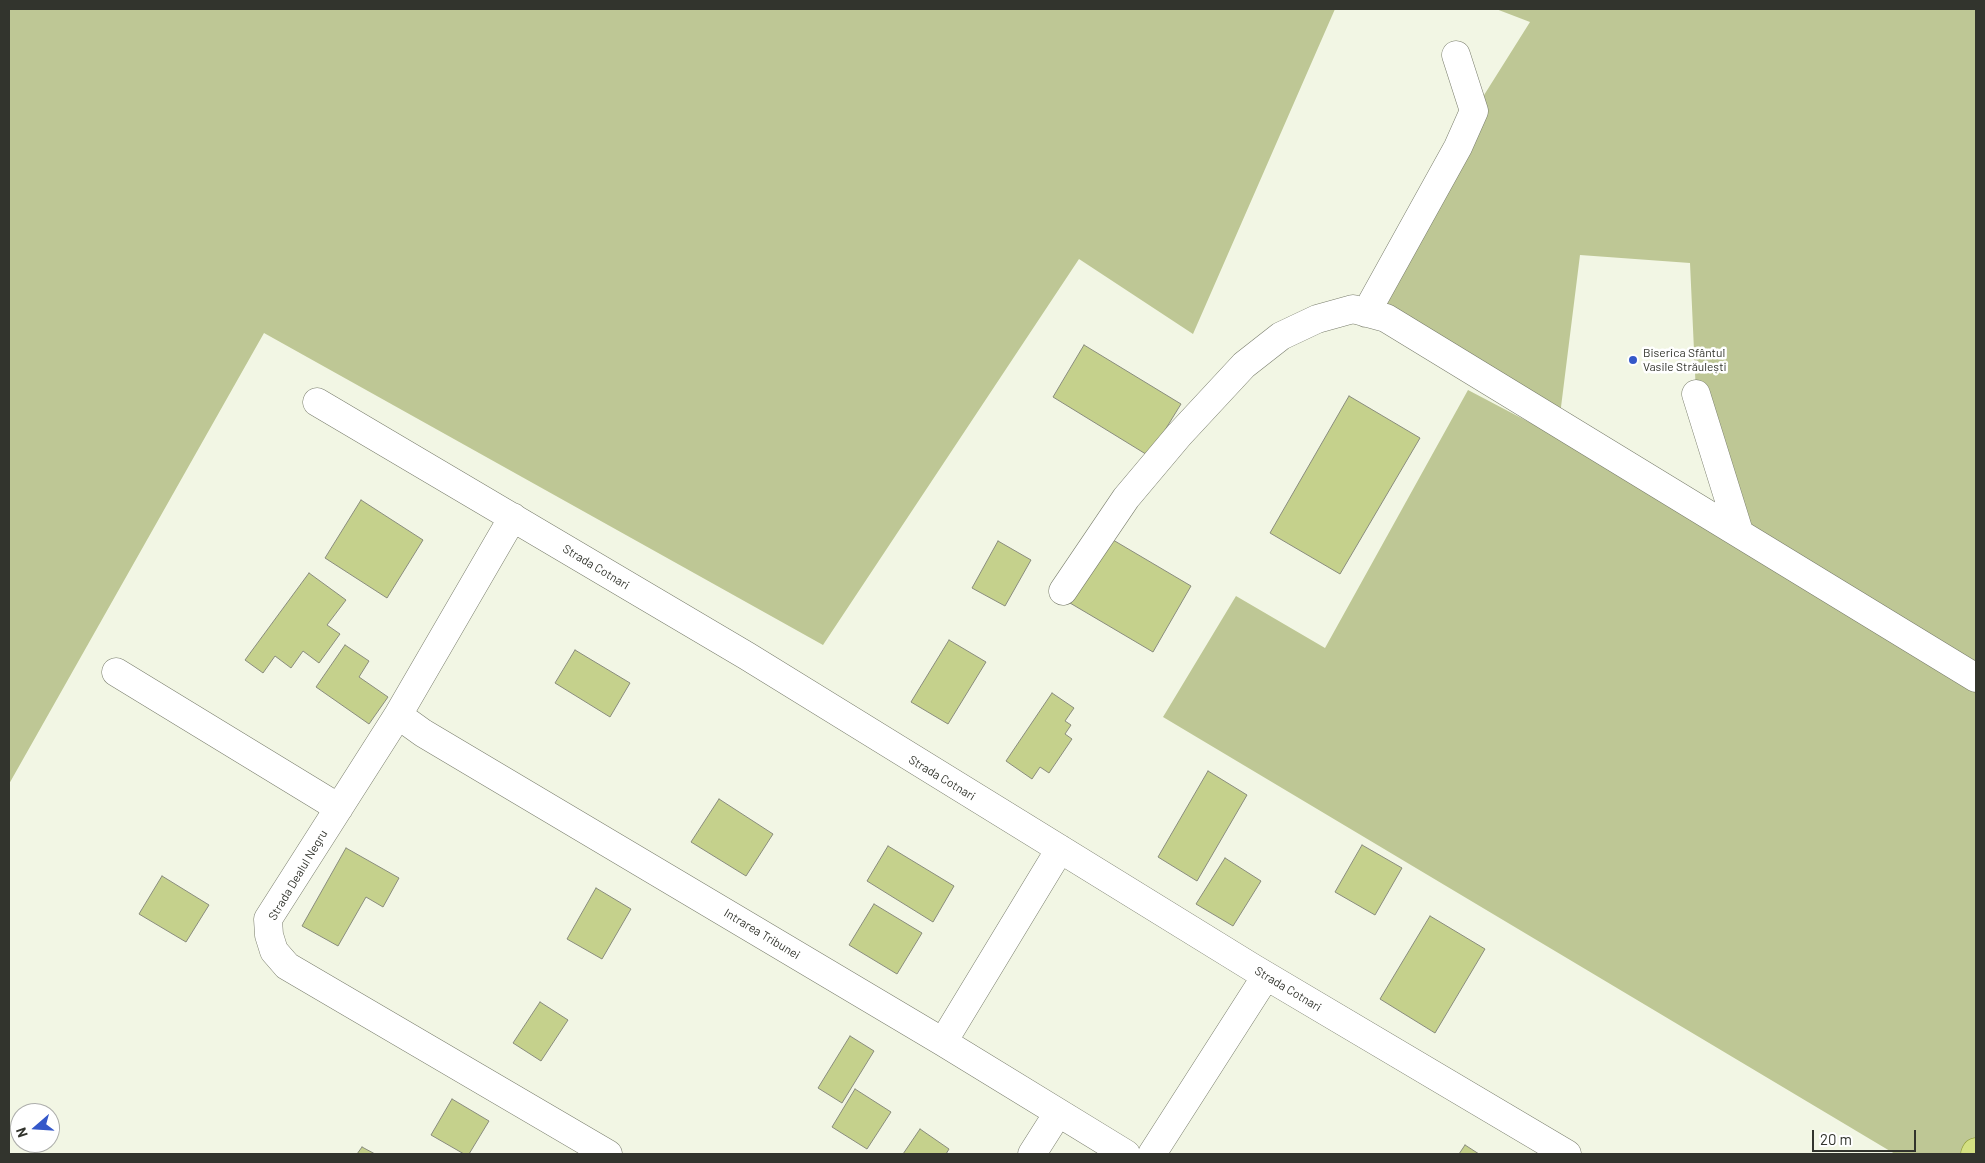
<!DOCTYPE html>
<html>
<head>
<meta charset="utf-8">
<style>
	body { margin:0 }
	#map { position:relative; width:1985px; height:1163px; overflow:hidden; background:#f2f6e4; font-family:Barlow,sans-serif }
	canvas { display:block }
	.frame { position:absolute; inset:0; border:10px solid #32342d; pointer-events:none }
	.north { position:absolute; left:10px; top:1103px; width:50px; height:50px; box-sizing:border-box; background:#fff; border:1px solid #adaeab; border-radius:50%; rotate:251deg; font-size:14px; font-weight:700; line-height:20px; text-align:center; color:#32342d }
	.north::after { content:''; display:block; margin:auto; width:18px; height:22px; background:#3458c9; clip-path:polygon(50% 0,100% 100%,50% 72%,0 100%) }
	.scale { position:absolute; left:1812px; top:1130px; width:104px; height:22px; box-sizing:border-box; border:2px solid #32342d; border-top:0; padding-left:6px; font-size:15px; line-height:18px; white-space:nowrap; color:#32342d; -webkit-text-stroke:4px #fff; paint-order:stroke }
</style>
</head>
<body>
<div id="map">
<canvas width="1985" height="1163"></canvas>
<div class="frame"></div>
<div class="north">N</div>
<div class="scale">20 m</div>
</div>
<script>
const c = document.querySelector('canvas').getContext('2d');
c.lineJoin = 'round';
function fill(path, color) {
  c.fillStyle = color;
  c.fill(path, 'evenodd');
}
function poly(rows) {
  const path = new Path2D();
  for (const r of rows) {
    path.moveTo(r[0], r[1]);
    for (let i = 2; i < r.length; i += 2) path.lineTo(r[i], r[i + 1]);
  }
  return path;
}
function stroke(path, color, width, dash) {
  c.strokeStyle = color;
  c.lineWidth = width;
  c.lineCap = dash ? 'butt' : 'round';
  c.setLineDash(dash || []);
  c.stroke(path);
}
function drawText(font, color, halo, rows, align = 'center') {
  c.font = font + ' Barlow,sans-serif';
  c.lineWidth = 5;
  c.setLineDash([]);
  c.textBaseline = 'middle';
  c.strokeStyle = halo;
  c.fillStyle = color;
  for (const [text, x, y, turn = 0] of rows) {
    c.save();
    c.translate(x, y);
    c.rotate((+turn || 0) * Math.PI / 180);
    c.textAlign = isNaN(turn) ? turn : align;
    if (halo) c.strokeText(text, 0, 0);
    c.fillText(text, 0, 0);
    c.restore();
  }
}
const green = poly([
	[9,9,1335,9,1193,334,1079,259,823,645,264,333,9,784],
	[1496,9,1976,9,1975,1154,1895,1154,1163,717,1236,596,1325,648,1468,390,1738,532,1696,394,1690,263,1580,255,1559,423,1366,313,1474,111,1530,22]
]);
const building = poly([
	[1084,345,1181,404,1149,456,1053,397,1084,345],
	[1349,396,1420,438,1340,574,1270,533,1349,396],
	[361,500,423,540,387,598,325,558,361,500],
	[1108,537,1191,586,1153,652,1070,603,1108,537],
	[998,541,1031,560,1005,606,972,588,998,541],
	[309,573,346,600,327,625,340,634,319,663,303,651,291,668,275,656,263,673,245,660,309,573],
	[949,640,986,662,948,724,911,702,949,640],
	[345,645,369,661,359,677,388,697,369,724,316,687,345,645],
	[575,650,630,683,610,717,555,683,575,650],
	[1052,693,1074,708,1065,721,1071,725,1065,734,1072,739,1049,773,1040,767,1032,779,1006,761,1052,693],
	[1208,771,1247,795,1197,881,1158,857,1208,771],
	[719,799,773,834,746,876,691,842,719,799],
	[1362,845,1402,868,1375,915,1335,892,1362,845],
	[888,846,954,886,933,922,867,881,888,846],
	[346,848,399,878,383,907,366,897,338,946,302,926,346,848],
	[1225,858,1261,881,1233,926,1196,904,1225,858],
	[162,876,209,905,186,942,139,914,162,876],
	[596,888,631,909,602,959,567,939,596,888],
	[874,904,922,933,897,974,849,945,874,904],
	[1430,916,1485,949,1435,1033,1380,999,1430,916],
	[540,1002,568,1020,541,1061,513,1043,540,1002],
	[850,1036,874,1051,842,1103,818,1088,850,1036],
	[855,1089,891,1112,867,1149,832,1127,855,1089],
	[452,1099,489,1121,469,1154,464,1154,431,1135,452,1099],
	[920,1129,949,1149,946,1154,903,1154,920,1129],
	[1465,1145,1479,1154,1459,1154,1465,1145],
	[362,1147,375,1154,357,1154,362,1147]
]);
const minor = poly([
	[1366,313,1458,147,1474,111,1456,55],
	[1696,394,1739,532],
	[317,402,747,656,1253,968,1567,1154],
	[513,517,398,715,268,919,269,935,274,951,287,966,608,1154],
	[1063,591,1126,498,1179,435,1244,365,1281,336,1317,319,1353,309,1386,318,1976,678],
	[116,672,339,808],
	[398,715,423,733,943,1042,1126,1154],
	[943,1042,1060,849],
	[1032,1154,1058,1113],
	[1152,1154,1266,976]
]);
const major = poly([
	[1975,1154,1976,1152]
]);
const markers = [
	[1633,360,5,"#3458c9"]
];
const poiNames = [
	["Biserica Sfântul",1643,353],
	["Vasile Străulești",1643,367]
];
const streetNames = [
	["Strada Cotnari",596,567,31],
	["Strada Cotnari",942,778,31],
	["Strada Dealul Negru",298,875,-59],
	["Intrarea Tribunei",762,934,31],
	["Strada Cotnari",1288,989,31]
];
fill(green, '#bec795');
fill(building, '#c5d18c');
stroke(building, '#898c7c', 1);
stroke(minor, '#797d6c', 29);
stroke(major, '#89962e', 29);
stroke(minor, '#fff', 28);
stroke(major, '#d4e082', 28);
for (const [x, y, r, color] of markers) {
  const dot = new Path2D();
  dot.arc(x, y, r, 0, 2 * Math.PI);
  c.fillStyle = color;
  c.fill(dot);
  stroke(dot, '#fff', 2);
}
drawText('12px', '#32342d', '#fff', poiNames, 'left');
drawText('12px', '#32342d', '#fff', streetNames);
</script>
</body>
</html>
